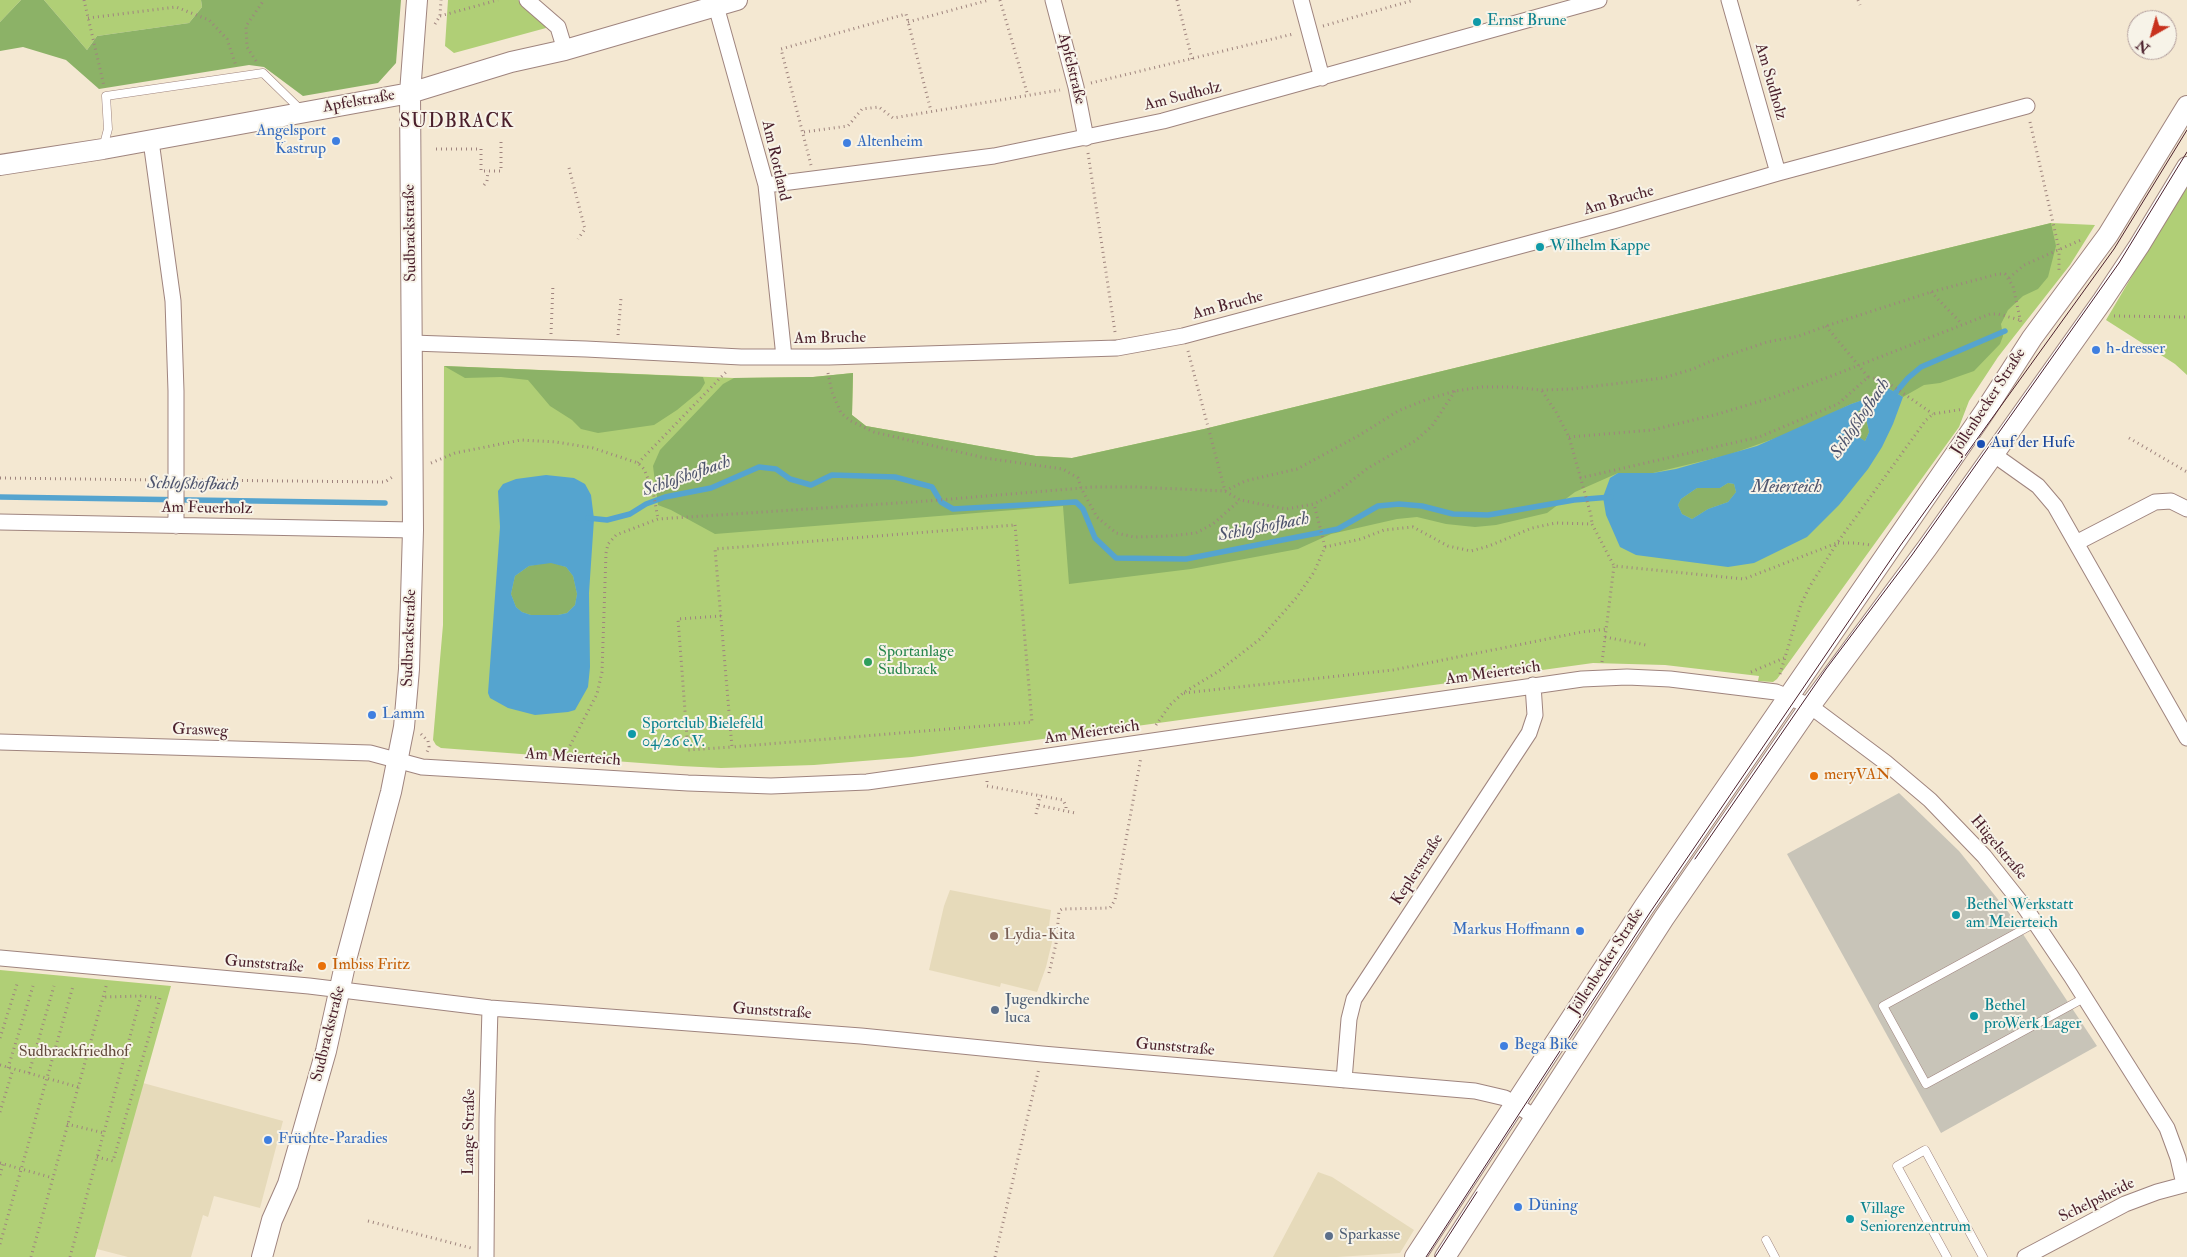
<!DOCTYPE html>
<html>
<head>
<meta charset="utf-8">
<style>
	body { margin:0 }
	#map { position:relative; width:2187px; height:1257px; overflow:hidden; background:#f4e8d2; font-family:"IM FELL Double Pica",serif }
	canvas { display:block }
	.north { position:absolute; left:2127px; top:10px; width:50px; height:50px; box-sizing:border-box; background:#f7f3e8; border:1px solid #b29e9c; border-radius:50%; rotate:218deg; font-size:14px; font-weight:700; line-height:20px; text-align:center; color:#4a1f2b }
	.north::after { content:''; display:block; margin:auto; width:18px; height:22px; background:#c8321e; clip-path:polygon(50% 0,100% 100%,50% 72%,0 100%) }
</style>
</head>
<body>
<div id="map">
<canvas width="2187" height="1257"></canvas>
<div class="north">N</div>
</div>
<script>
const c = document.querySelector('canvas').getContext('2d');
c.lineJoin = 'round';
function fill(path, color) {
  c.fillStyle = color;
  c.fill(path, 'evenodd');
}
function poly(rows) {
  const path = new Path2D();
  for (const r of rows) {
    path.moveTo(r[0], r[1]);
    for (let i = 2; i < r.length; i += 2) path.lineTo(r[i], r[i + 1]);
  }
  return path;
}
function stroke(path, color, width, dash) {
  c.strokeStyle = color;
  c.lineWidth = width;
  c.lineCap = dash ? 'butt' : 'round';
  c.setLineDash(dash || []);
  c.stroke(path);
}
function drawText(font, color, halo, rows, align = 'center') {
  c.font = font + ' "IM FELL Double Pica",serif';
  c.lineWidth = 4;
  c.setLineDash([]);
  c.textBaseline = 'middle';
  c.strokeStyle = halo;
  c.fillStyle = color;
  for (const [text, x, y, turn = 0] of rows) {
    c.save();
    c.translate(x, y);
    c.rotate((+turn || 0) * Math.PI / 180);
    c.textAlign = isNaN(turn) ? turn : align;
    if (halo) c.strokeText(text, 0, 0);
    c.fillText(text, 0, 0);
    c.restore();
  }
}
const built = poly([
	[950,890,1051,910,1049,926,1052,942,1046,967,1037,992,1001,983,1000,987,929,970,944,906],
	[143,1083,283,1121,260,1208,214,1196,208,1217,203,1215,191,1257,128,1257,97,1249],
	[1318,1172,1332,1177,1414,1230,1400,1253,1337,1257,1273,1257]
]);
const industrial = poly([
	[1899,793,1959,851,2009,913,2097,1046,1941,1133,1787,854]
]);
const green = poly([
	[0,0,21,0,0,22],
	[44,0,201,0,202,7,189,23,97,36,87,50],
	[448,0,518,0,544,21,546,28,454,53,445,46],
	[2187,183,2187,375,2175,364,2106,320],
	[2051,223,2095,225,2070,265,1998,357,1969,401,1959,427,1777,679,1773,682,1758,681,1759,676,1665,665,1593,663,912,757,814,765,721,768,681,766,441,748,436,745,433,740,443,625,444,366,734,378,813,377,853,373,852,415,866,426,1036,456,1072,458,1204,429],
	[0,970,171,986,95,1257,0,1257]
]);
const forest = poly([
	[21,0,44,0,87,50,97,36,189,23,202,7,201,0,401,0,396,63,378,83,303,96,264,67,249,65,99,89,66,60,23,47,0,51,0,22],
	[2051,223,2056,246,2048,277,2038,289,2023,296,2008,310,2001,324,2003,336,2000,344,1974,371,1940,383,1924,385,1903,397,1888,388,1877,395,1851,404,1793,432,1728,455,1653,473,1618,473,1575,492,1547,513,1496,525,1475,527,1446,524,1417,517,1397,519,1331,534,1298,549,1191,569,1069,584,1063,506,715,534,671,510,658,505,653,466,660,450,723,384,734,378,813,377,853,373,852,415,866,426,1036,456,1072,458,1204,429],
	[444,366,703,377,705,383,700,391,677,410,654,425,598,433,581,429,572,420,550,406,528,380,501,377,465,378],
	[1860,410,1865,414,1869,432,1865,441,1859,437,1853,423,1854,414],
	[1728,483,1734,484,1736,492,1728,502,1708,509,1692,519,1682,514,1678,505,1681,499,1697,488,1720,488],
	[551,562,566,567,573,576,577,594,575,605,567,613,558,615,531,615,522,612,516,607,511,594,515,576,529,566]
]);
const water = poly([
	[1888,388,1903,397,1893,424,1882,447,1868,469,1839,505,1807,537,1754,563,1728,567,1636,555,1620,547,1606,515,1603,497,1610,478,1618,473,1653,473,1676,469,1757,446,1851,404,1877,395],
	[1860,410,1865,414,1869,432,1865,441,1859,437,1853,423,1854,414],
	[1728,483,1734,484,1736,492,1728,502,1708,509,1692,519,1682,514,1678,505,1681,499,1697,488,1720,488],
	[546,475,574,478,585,484,591,495,594,519,589,593,590,667,588,687,575,710,568,712,535,715,508,708,490,698,488,693,500,527,498,491,503,484,516,479],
	[551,563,566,567,573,576,577,594,575,605,567,613,558,615,531,615,522,612,516,607,511,594,515,576,529,566]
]);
const stream = poly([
	[1892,397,1908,378,1921,367,2005,331],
	[0,497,385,503],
	[588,518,607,520,630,514,646,504,665,497,711,488,759,467,776,469,790,479,811,485,832,475,895,477,932,487,941,502,953,509,1076,502,1083,509,1095,538,1116,558,1186,559,1338,529,1378,506,1399,504,1422,506,1453,514,1488,515,1574,500,1611,497]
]);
const path = poly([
	[84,0,104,86],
	[1000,0,1028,96],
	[1177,0,1192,59],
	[1858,0,1860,5],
	[440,16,498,0],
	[88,18,176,7,209,20,227,39,236,66],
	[908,22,989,0],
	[435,24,440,16,441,0],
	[1323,26,1414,0],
	[256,61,247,47,246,26,264,0],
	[1091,83,1293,34],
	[2030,122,2059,249,2059,270],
	[804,132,848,126,862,109,879,107,893,118,1060,90],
	[436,149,481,149,481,171,501,171,501,138],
	[1088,153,1115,332],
	[811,165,781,49,906,14,931,111],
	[569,168,585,229,578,239],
	[484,185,487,181,488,171],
	[2009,278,2024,265,2081,240],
	[1931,292,1962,324],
	[2114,316,2187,317],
	[1826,326,1868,377],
	[551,334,553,284],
	[618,335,621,298],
	[1188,351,1225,491],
	[828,373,832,392,841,413,851,421,874,432,985,458,1063,469,1078,478,1081,488,1097,517,1116,533,1134,537,1170,536,1196,533,1213,524,1240,500],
	[1542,391,1556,412,1569,437,1591,515,1592,524],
	[1569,437,1652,430,1718,414,1774,397,1834,375,1990,314,1998,314,2020,320],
	[2129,438,2187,472],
	[431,463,455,453,521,440,556,442,593,448,638,463,644,469,653,491,658,519],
	[638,463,726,372],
	[0,478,160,480],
	[1580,478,1759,437,1838,404,1868,377,1884,380,1933,414],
	[192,480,385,482,394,476],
	[1225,491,1245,481,1297,469,1358,436,1398,411,1425,400,1455,391,1482,387,1511,387,1541,390,1571,389,1663,378,1693,369,1711,361,1767,342,1799,336,1826,326,1931,292,1998,274,2005,274,2013,286,2021,323],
	[1015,525,1032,722,732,747,715,549,1015,525],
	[1325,547,1361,539,1384,530,1413,527,1448,546,1471,551,1489,546,1532,528,1556,523,1592,524,1614,566,1744,579,1837,543,1926,420,1933,414,1964,409],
	[721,616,678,619,688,750,732,747],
	[1605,637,1646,645],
	[1602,662,1614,566],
	[1751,672,1784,658],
	[1780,674,1801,604,1810,586,1837,543,1855,543,1871,545],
	[1184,693,1393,670,1582,632,1606,629],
	[1156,725,1170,705,1183,693,1219,671,1260,639,1297,597,1314,572,1325,547,1314,504],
	[421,734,428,741,429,747,427,752],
	[563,759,597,694,602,672,606,553,608,544,616,535,658,519,927,501,1093,487,1134,487,1225,491,1240,500,1286,509,1314,504,1337,492,1368,468,1415,441,1432,426,1455,391],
	[987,781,987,786,1063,800,1066,806,1066,811],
	[1038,805,1040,795],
	[1036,814,1038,805,1075,813],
	[1049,973,1056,944,1059,911,1062,909,1110,908,1115,900,1141,757],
	[0,1038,17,984],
	[0,1065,78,1087],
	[8,1068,33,986],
	[29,1073,54,986],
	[0,1112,13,1069],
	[67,1124,104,1133],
	[97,1157,113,1161,160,998,141,996,103,997],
	[0,1163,53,1178],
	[0,1175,3,1164],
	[368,1221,471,1248],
	[0,1244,73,986],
	[31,1257,107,983],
	[70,1257,141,996],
	[995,1257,1039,1068]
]);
const lane = poly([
	[103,148,108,129,106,96,263,73,302,111],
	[2035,923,1883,1006,1926,1084,2084,998],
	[1766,1240,1775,1257],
	[1947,1257,1897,1166,1925,1150,1983,1257]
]);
const street = poly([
	[527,0,558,27,565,50],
	[1053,0,1076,87,1086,138],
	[1301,0,1322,78],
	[1729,0,1778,173],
	[716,6,766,185,784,357],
	[151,141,173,301,176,391,176,526],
	[766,185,994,156,1163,121,1599,0],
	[412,343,586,349,741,357,829,357,1117,348,1183,336,1228,324,1613,221,1778,173,2027,106],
	[1993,454,2038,486,2055,506,2187,738],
	[0,522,413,530],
	[2076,543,2155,502,2171,501,2187,509],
	[0,742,370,753,422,767,688,783,771,786,867,782,917,775,1582,679,1627,677,1670,679,1776,692,1810,706,1885,762,1930,800,1984,856,2026,909,2071,976,2167,1128,2178,1158,2184,1184],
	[0,958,309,986,490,1008,861,1036,1042,1054,1475,1091,1505,1098,1535,1117],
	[1344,1080,1349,1019,1354,999,1529,733,1535,715,1533,685],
	[486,1257,487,1119,490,1008],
	[2025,1257,2125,1204,2157,1192,2187,1184]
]);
const secondary = poly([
	[0,165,103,149,410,93,511,62,565,50,737,0],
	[262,1257,272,1220,288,1184,326,1051,347,956,391,792,404,727,409,669,413,530,410,93,417,0],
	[1415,1257,1644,907,1985,411,2032,338,2108,235,2187,106],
	[1445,1257,1664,918,1810,706,1927,548,2103,300,2139,246,2187,167]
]);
const tram = poly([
	[1695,859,1826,669,1912,555,2119,263,2187,152],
	[1426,1257,1651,911,1900,546,2114,249,2187,130],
	[1435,1257,1477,1192]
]);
const markers = [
	[1477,22,5,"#0f9aa8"],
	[336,141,5,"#3f7fe0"],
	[847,143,5,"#3f7fe0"],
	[1540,247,5,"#0f9aa8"],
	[2096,350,5,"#3f7fe0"],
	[1981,444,5,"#1a4fb4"],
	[868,662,5,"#2e9e5b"],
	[372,715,5,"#3f7fe0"],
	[632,734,5,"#0f9aa8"],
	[1814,776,5,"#e8710a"],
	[1956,915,5,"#0f9aa8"],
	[1580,931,5,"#3f7fe0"],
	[994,936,5,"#8d6e63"],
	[322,966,5,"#e8710a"],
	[995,1010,5,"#5c6f8a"],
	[1974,1016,5,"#0f9aa8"],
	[1504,1046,5,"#3f7fe0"],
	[268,1140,5,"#3f7fe0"],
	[1518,1207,5,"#3f7fe0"],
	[1850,1219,5,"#0f9aa8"],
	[1329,1236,5,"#5c6f8a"]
];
const cultureNames = [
	["Ernst Brune",1487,22],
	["Wilhelm Kappe",1550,247],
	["Sportclub Bielefeld",642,725],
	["04/26 e.V.",642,743],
	["Bethel Werkstatt",1966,906],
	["am Meierteich",1966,924],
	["Bethel",1984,1007],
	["proWerk Lager",1984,1025],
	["Village",1860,1210],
	["Seniorenzentrum",1860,1228]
];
const streetNames = [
	["Apfelstraße",1071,69,76],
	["Am Sudholz",1770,82,74],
	["Am Sudholz",1183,97,-14],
	["Apfelstraße",359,102,-10],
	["Am Rottland",775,161,77],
	["Am Bruche",1619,201,-16],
	["Sudbrackstraße",411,233,-91],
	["Am Bruche",1228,306,-15],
	["Am Bruche",830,339,-1],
	["Jöllenbecker Straße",1989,402,-57],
	["Am Feuerholz",207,509,1],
	["Sudbrackstraße",410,638,-88],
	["Am Meierteich",1493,674,-8],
	["Grasweg",200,731,2],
	["Am Meierteich",1092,733,-8],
	["Am Meierteich",573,758,4],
	["Hügelstraße",1998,848,50],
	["Keplerstraße",1418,870,-57],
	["Jöllenbecker Straße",1607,962,-57],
	["Gunststraße",264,965,5],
	["Gunststraße",772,1012,4],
	["Sudbrackstraße",329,1034,-76],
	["Gunststraße",1175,1048,5],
	["Lange Straße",470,1132,-89],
	["Schelpsheide",2097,1201,-26]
];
const shopNames = [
	["Angelsport",326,132,"right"],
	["Kastrup",326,150,"right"],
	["Altenheim",857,143],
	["h-dresser",2106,350],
	["Lamm",382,715],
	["Markus Hoffmann",1570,931,"right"],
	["Bega Bike",1514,1046],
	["Früchte-Paradies",278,1140],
	["Düning",1528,1207]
];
const transitNames = [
	["Auf der Hufe",1991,444]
];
const leisureNames = [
	["Sportanlage",878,653],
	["Sudbrack",878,671]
];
const foodNames = [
	["meryVAN",1824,776],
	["Imbiss Fritz",332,966]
];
const educationNames = [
	["Lydia-Kita",1004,936]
];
const serviceNames = [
	["Jugendkirche",1005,1001],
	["luca",1005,1019],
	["Sparkasse",1339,1236]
];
const parkNames = [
	["Sudbrackfriedhof",74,1053]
];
const waterNames = [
	["Schloßhofbach",1861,419,-56],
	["Schloßhofbach",687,477,-19],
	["Schloßhofbach",193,485,1],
	["Meierteich",1787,488],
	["Schloßhofbach",1264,528,-11]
];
const quarterNames = [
	["SUDBRACK",457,123]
];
fill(built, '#e6daba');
fill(industrial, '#c8c4b8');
fill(green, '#b0cf76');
fill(forest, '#8cb267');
fill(water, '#55a4cf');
stroke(stream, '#55a4cf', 5.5);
stroke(lane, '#9f847e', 9);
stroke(street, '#9f847e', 17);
stroke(secondary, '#9f847e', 22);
stroke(path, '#9f847e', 3, [1, 4]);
stroke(lane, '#fff', 8);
stroke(street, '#fff', 15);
stroke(secondary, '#fff', 20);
stroke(tram, '#4a1f2b', 1);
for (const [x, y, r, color] of markers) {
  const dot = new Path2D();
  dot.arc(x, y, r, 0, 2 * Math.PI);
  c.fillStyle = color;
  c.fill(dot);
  stroke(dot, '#f7f3e8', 2);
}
drawText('16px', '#0d838f', '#f7f3e8', cultureNames, 'left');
drawText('16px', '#4a1f2b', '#f7f3e8', streetNames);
drawText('16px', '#366cbe', '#f7f3e8', shopNames, 'left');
drawText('16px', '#164399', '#f7f3e8', transitNames, 'left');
drawText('16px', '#27864d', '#f7f3e8', leisureNames, 'left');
drawText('16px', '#c56008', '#f7f3e8', foodNames, 'left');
drawText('16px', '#785e54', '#f7f3e8', educationNames, 'left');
drawText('16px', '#4e5e75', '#f7f3e8', serviceNames, 'left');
drawText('16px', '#644b3e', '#f7f3e8', parkNames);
drawText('italic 18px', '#4e546d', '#f7f3e8', waterNames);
c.letterSpacing = '1px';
drawText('19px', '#4a1f2b', '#f7f3e8', quarterNames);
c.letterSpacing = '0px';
</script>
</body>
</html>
